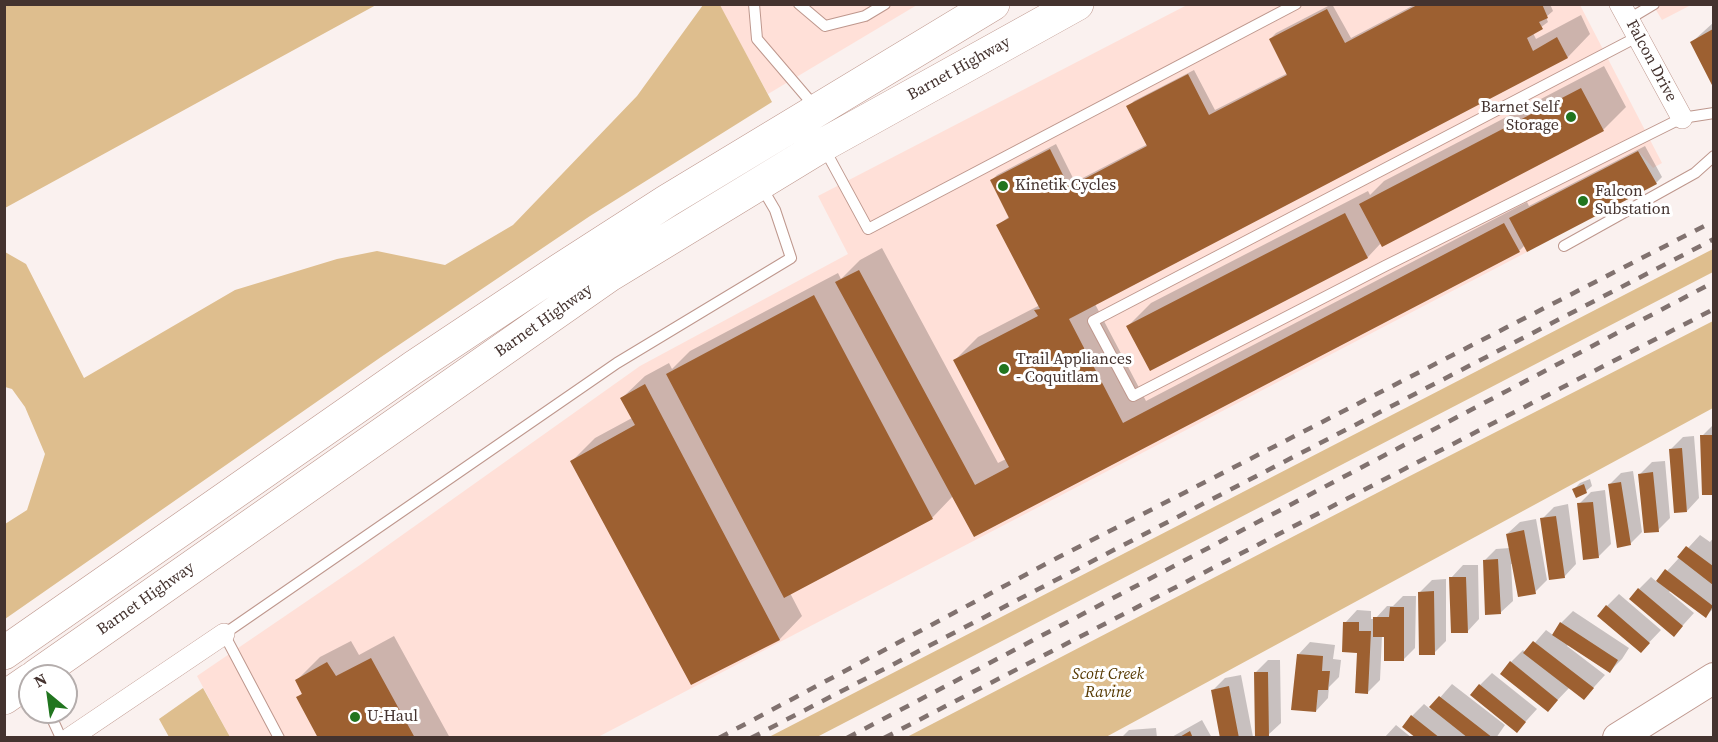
<!DOCTYPE html>
<html>
<head>
<meta charset="utf-8">
<style>
	body { margin:0 }
	#map { position:relative; width:1718px; height:742px; overflow:hidden; background:#faf1ef; font-family:"Source Serif 4",serif }
	canvas { display:block }
	.frame { position:absolute; inset:0; border:6px solid #44332f; pointer-events:none }
	.north { position:absolute; left:18px; top:664px; width:60px; height:60px; box-sizing:border-box; background:#fff; border:2px solid #b4adac; border-radius:50%; rotate:331deg; font-size:16px; font-weight:700; line-height:24px; text-align:center; color:#44332f }
	.north::after { content:''; display:block; margin:auto; width:21px; height:27px; background:#21751f; clip-path:polygon(50% 0,100% 100%,50% 72%,0 100%) }
</style>
</head>
<body>
<div id="map">
<canvas width="1718" height="742"></canvas>
<div class="frame"></div>
<div class="north">N</div>
</div>
<script>
const c = document.querySelector('canvas').getContext('2d');
c.lineJoin = 'round';
function fill(path, color) {
  c.fillStyle = color;
  c.fill(path, 'evenodd');
}
function poly(rows) {
  const path = new Path2D();
  for (const r of rows) {
    path.moveTo(r[0], r[1]);
    for (let i = 2; i < r.length; i += 2) path.lineTo(r[i], r[i + 1]);
  }
  return path;
}
function stroke(path, color, width, dash) {
  c.strokeStyle = color;
  c.lineWidth = width;
  c.lineCap = dash ? 'butt' : 'round';
  c.setLineDash(dash || []);
  c.stroke(path);
}
function drawText(font, color, halo, rows, align = 'center') {
  c.font = font + ' "Source Serif 4",serif';
  c.lineWidth = 6;
  c.setLineDash([]);
  c.textBaseline = 'middle';
  c.strokeStyle = halo;
  c.fillStyle = color;
  for (const [text, x, y, turn = 0] of rows) {
    c.save();
    c.translate(x, y);
    c.rotate((+turn || 0) * Math.PI / 180);
    c.textAlign = isNaN(turn) ? turn : align;
    if (halo) c.strokeText(text, 0, 0);
    c.fillText(text, 0, 0);
    c.restore();
  }
}
const built = poly([
	[719,5,917,5,768,94],
	[1187,5,1580,5,1662,163,1653,168,1638,151,1509,218,1527,252,598,737,230,737,197,676,360,565,640,366,848,254,818,196],
	[1653,5,1691,5,1662,20]
]);
const green = poly([
	[5,4,376,4,376,5,5,208],
	[703,5,720,5,772,102,590,216,381,357,5,619,5,524,27,510,45,454,25,407,12,389,5,387,5,252,26,264,84,378,235,290,337,259,377,251,445,265,513,225,637,96],
	[1713,249,1713,272,817,737,769,737],
	[1713,321,1713,408,1106,737,907,737,1402,480],
	[203,688,230,737,169,737,159,719]
]);
const shadow = poly([
	[1332,4,1351,38,1416,4,1550,4,1553,11,1546,17,1548,22,1533,33,1536,39,1581,15,1590,34,1568,57,1095,304,1146,401,1527,202,1529,206,1645,146,1662,177,1656,183,1525,245,1519,251,974,535,953,496,932,518,790,593,802,616,780,639,692,683,572,461,595,438,632,418,622,398,645,376,669,363,672,369,690,351,838,273,841,279,860,260,882,248,998,463,1006,459,955,360,978,337,1040,305,998,225,1010,216,992,180,997,175,1056,144,1075,182,1148,144,1128,107,1134,101,1194,70,1215,110,1288,73,1270,39,1276,33],
	[1714,22,1714,81,1713,82,1692,42],
	[1604,66,1626,107,1603,130,1381,243,1368,257,1151,369,1128,326,1151,303,1368,191,1370,195,1384,181],
	[1714,424,1714,493,1703,493,1702,436],
	[1694,436,1699,498,1687,511,1670,450,1683,437],
	[1665,461,1670,518,1658,530,1640,474,1652,462],
	[1633,471,1642,532,1630,544,1609,485,1621,473],
	[1590,479,1592,486,1586,491,1574,489,1580,483],
	[1605,490,1611,544,1598,557,1579,504,1591,492],
	[1568,504,1576,564,1564,577,1542,519,1554,507],
	[1536,519,1547,580,1535,592,1513,564,1511,564,1513,601,1500,613,1484,561,1496,549,1510,548,1507,534,1520,522],
	[1700,535,1710,542,1714,537,1714,608,1706,616,1671,590,1669,592,1694,613,1674,635,1639,589,1651,577,1657,582],
	[1463,565,1478,565,1479,619,1467,632,1451,578],
	[1446,579,1446,641,1434,653,1419,593,1432,580],
	[1619,594,1661,630,1641,651,1607,606],
	[1403,596,1416,596,1415,648,1403,660,1385,635,1382,635,1380,680,1368,692,1359,652,1345,623,1357,610,1371,611,1371,619,1375,619,1387,606,1393,606],
	[1573,611,1629,648,1622,659,1610,671,1569,644,1567,646,1605,675,1584,698,1570,687,1548,710,1511,662,1523,650,1526,653,1546,630,1553,635,1561,623],
	[394,636,450,738,319,738,298,698,303,692,297,680,320,657,351,641,359,655],
	[1310,642,1335,645,1333,659,1341,660,1339,677,1329,687,1328,698,1316,711,1298,655],
	[1268,660,1280,660,1281,723,1268,735,1255,673],
	[1492,673,1537,709,1517,731,1480,685],
	[1241,675,1253,737,1222,738,1213,690,1225,678],
	[1452,684,1505,725,1496,738,1419,738,1412,716,1424,704,1430,709],
	[1202,720,1212,738,1170,738],
	[1396,725,1412,738,1384,738],
	[1156,728,1157,738,1121,738,1129,730]
]);
const building = poly([
	[1419,4,1542,4,1548,18,1539,22,1543,29,1527,38,1533,51,1557,37,1568,58,1069,319,1123,423,1504,223,1520,252,974,537,835,282,859,270,975,485,1009,467,953,360,1038,316,1034,310,1040,309,996,225,1009,218,990,180,1050,149,1069,187,1147,146,1126,106,1188,74,1209,115,1287,75,1269,39,1327,9,1345,43],
	[1713,29,1713,87,1690,42],
	[1581,88,1604,131,1382,247,1359,204],
	[1638,151,1657,184,1527,252,1509,218],
	[1345,213,1368,258,1150,371,1126,326],
	[814,295,933,519,784,598,666,374],
	[645,384,780,640,691,685,570,461,635,425,620,398],
	[1700,435,1713,435,1713,495,1702,495],
	[1682,448,1687,512,1674,513,1669,449],
	[1653,472,1659,532,1644,533,1638,474],
	[1621,482,1631,545,1617,548,1608,484],
	[1584,484,1587,493,1576,498,1572,489],
	[1593,502,1599,558,1583,560,1577,503],
	[1556,516,1565,578,1549,580,1540,518],
	[1524,530,1536,594,1518,597,1506,534],
	[1686,546,1713,566,1713,585,1677,557],
	[1498,559,1501,614,1485,615,1483,560],
	[1665,569,1713,606,1706,618,1656,581],
	[1449,577,1466,577,1468,633,1451,633],
	[1638,588,1683,626,1674,637,1629,599],
	[1434,591,1435,655,1419,655,1418,592],
	[1606,605,1650,643,1641,653,1597,616],
	[1390,607,1404,607,1404,661,1384,661,1384,637,1373,637,1373,617,1389,617],
	[1343,622,1359,622,1359,631,1371,631,1368,694,1355,693,1357,653,1342,652],
	[1560,622,1618,660,1610,673,1552,635],
	[1533,641,1594,688,1584,700,1523,653],
	[1297,654,1323,656,1322,671,1330,671,1328,690,1318,690,1316,712,1291,710],
	[371,658,415,738,318,738,296,697,302,694,295,680,327,662,336,676],
	[1510,661,1558,700,1548,712,1500,674],
	[1254,672,1268,672,1269,737,1255,737],
	[1479,684,1526,722,1517,733,1470,695],
	[1229,686,1239,738,1220,738,1211,690],
	[1439,696,1493,738,1468,738,1429,707],
	[1411,715,1440,738,1416,738,1402,727],
	[1190,731,1193,738,1178,738]
]);
const lane = poly([
	[754,4,757,39,816,108],
	[799,4,825,26,865,16,885,4],
	[1629,19,1654,4],
	[1639,36,1093,321,1133,396,1385,266,1682,118,1714,113],
	[824,148,868,229,1296,4],
	[1564,246,1695,173,1714,156],
	[49,712,61,738],
	[279,738,224,634,617,363,791,258,775,210,761,186]
]);
const street = poly([
	[1620,4,1682,118],
	[70,738,224,634]
]);
const secondary = poly([
	[1618,738,1714,678]
]);
const primary = poly([
	[4,653,414,367,560,270,667,201,993,4],
	[36,676,608,276,823,145,1077,4],
	[4,698,30,680]
]);
const rail = poly([
	[719,738,1057,558,1714,221],
	[751,738,1714,239],
	[847,738,1714,282],
	[884,738,1714,309]
]);
const markers = [
	[1571,117,6,"#21751f"],
	[1003,186,6,"#21751f"],
	[1583,201,6,"#21751f"],
	[1004,369,6,"#21751f"],
	[355,717,6,"#21751f"]
];
const streetNames = [
	["Falcon Drive",1651,61,62],
	["Barnet Highway",959,69,-29],
	["Barnet Highway",544,321,-35],
	["Barnet Highway",146,599,-35]
];
const poiNames = [
	["Barnet Self",1559,108,"right"],
	["Storage",1559,126,"right"],
	["Kinetik Cycles",1015,186],
	["Falcon",1595,192],
	["Substation",1595,210],
	["Trail Appliances",1016,360],
	["- Coquitlam",1016,378],
	["U-Haul",367,717]
];
const parkNames = [
	["Scott Creek",1108,675],
	["Ravine",1108,693]
];
fill(built, '#ffe0d8');
fill(green, '#debe8e');
fill(shadow, '#0003');
fill(building, '#9d6031');
stroke(lane, '#be978d', 12);
stroke(street, '#be978d', 22);
stroke(secondary, '#be978d', 32);
stroke(primary, '#be978d', 34);
stroke(lane, '#fff', 10);
stroke(street, '#fff', 21);
stroke(secondary, '#fff', 30);
stroke(primary, '#fff', 33);
stroke(rail, '#81726f', 4.5, [10, 10]);
for (const [x, y, r, color] of markers) {
  const dot = new Path2D();
  dot.arc(x, y, r, 0, 2 * Math.PI);
  c.fillStyle = color;
  c.fill(dot);
  stroke(dot, '#fff', 2);
}
drawText('16px', '#44332f', '#fff', streetNames);
drawText('16px', '#44332f', '#fff', poiNames, 'left');
drawText('italic 16px', '#553800', '#fff', parkNames);
</script>
</body>
</html>
